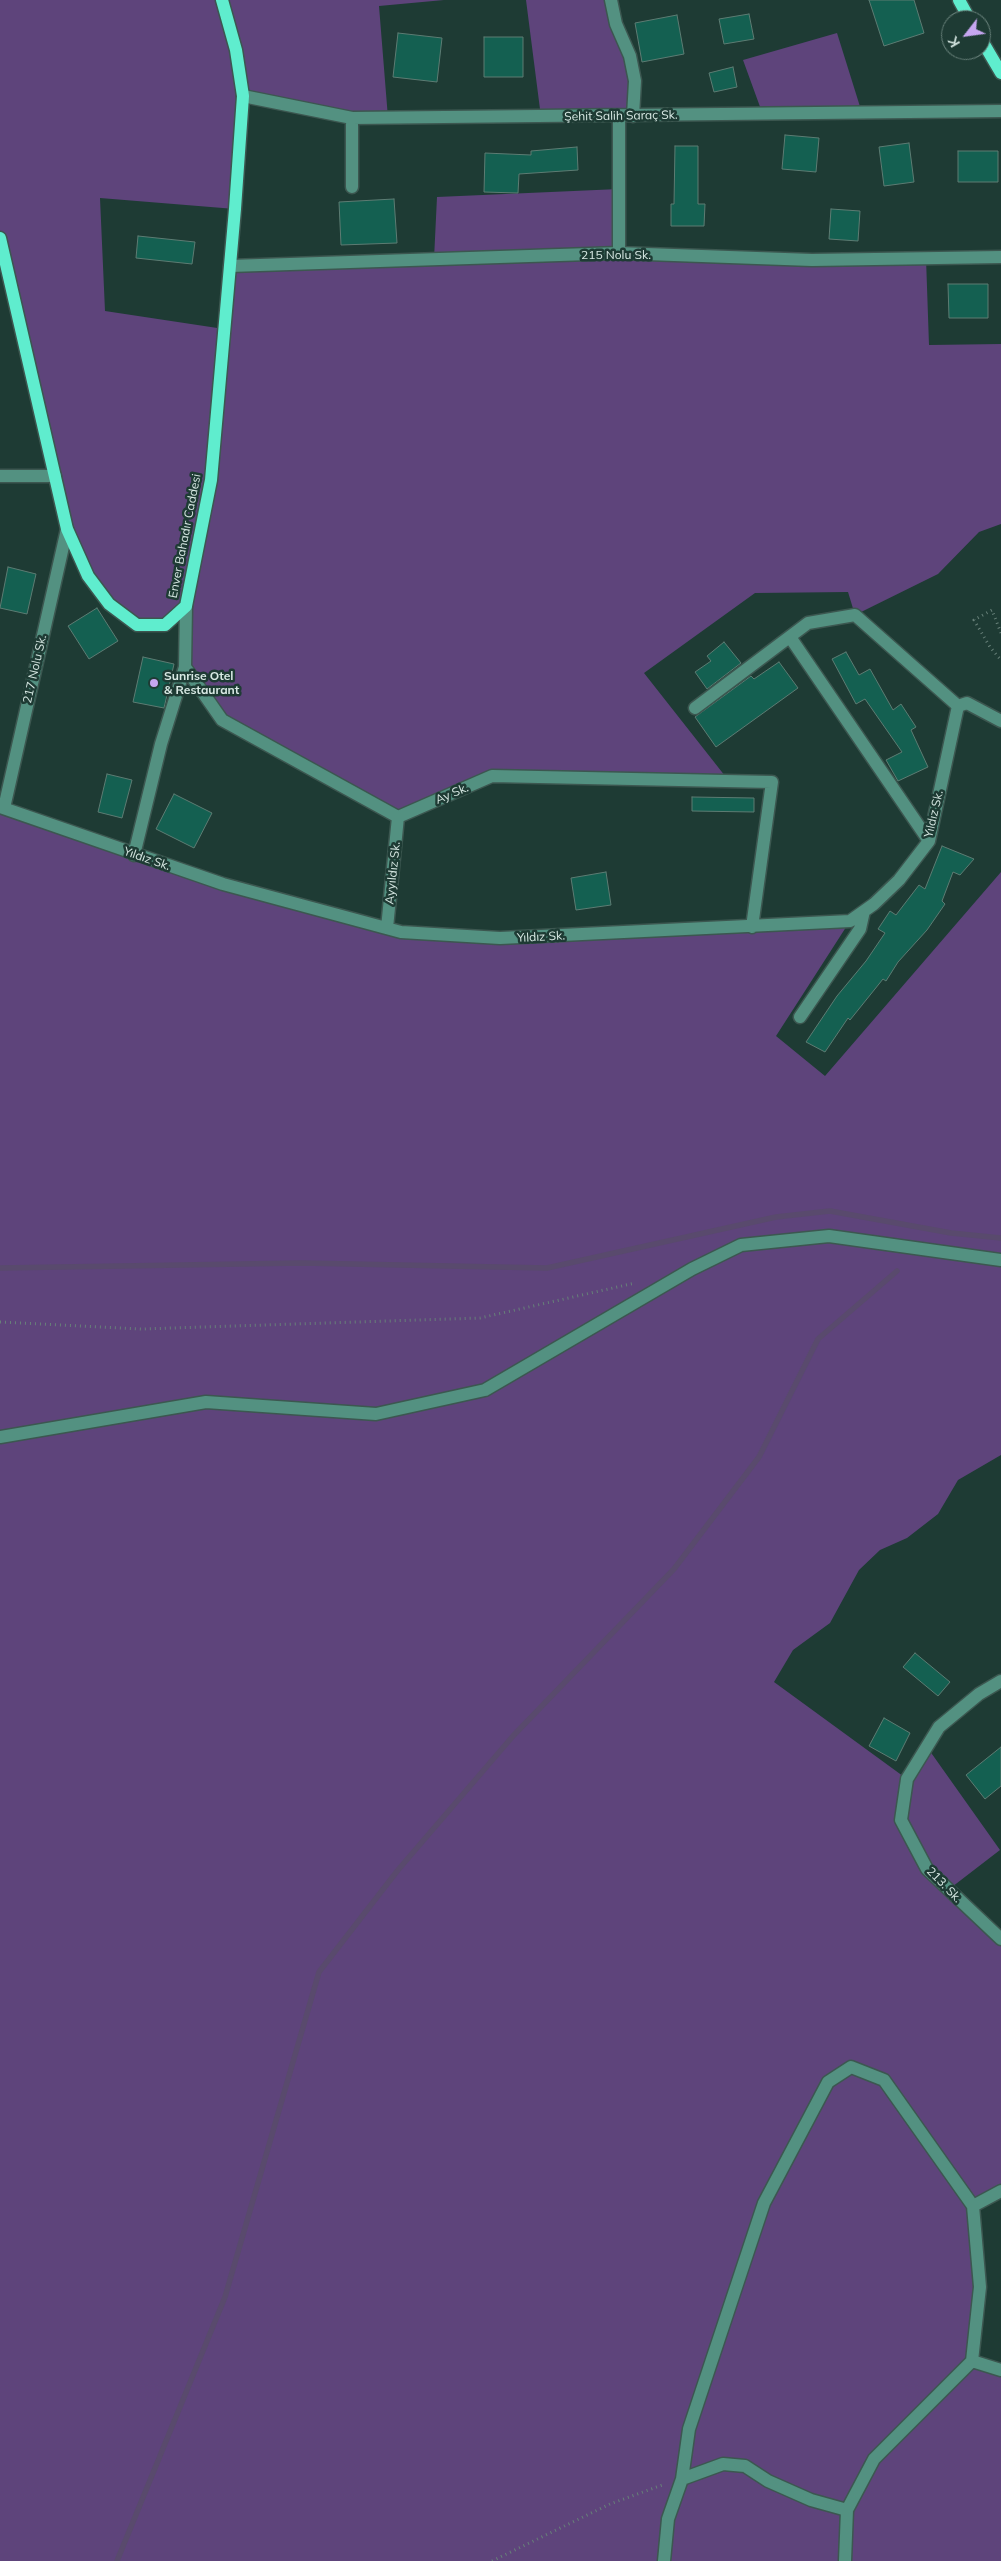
<!DOCTYPE html>
<html>
<head>
<meta charset="utf-8">
<style>
	body { margin:0 }
	#map { position:relative; width:1001px; height:2561px; overflow:hidden; background:#1e3b34; font-family:Mulish,sans-serif }
	canvas { display:block }
	.north { position:absolute; left:941px; top:10px; width:50px; height:50px; box-sizing:border-box; background:#1e3b34; border:1px solid #68817a; border-radius:50%; rotate:240deg; font-size:14px; font-weight:700; line-height:20px; text-align:center; color:#d8e9e4 }
	.north::after { content:''; display:block; margin:auto; width:18px; height:22px; background:#c6a6f0; clip-path:polygon(50% 0,100% 100%,50% 72%,0 100%) }
</style>
</head>
<body>
<div id="map">
<canvas width="1001" height="2561"></canvas>
<div class="north">K</div>
</div>
<script>
const c = document.querySelector('canvas').getContext('2d');
c.lineJoin = 'round';
function fill(path, color) {
  c.fillStyle = color;
  c.fill(path, 'evenodd');
}
function poly(rows) {
  const path = new Path2D();
  for (const r of rows) {
    path.moveTo(r[0], r[1]);
    for (let i = 2; i < r.length; i += 2) path.lineTo(r[i], r[i + 1]);
  }
  return path;
}
function stroke(path, color, width, dash) {
  c.strokeStyle = color;
  c.lineWidth = width;
  c.lineCap = dash ? 'butt' : 'round';
  c.setLineDash(dash || []);
  c.stroke(path);
}
function drawText(font, color, halo, rows, align = 'center') {
  c.font = font + ' Mulish,sans-serif';
  c.lineWidth = 5;
  c.setLineDash([]);
  c.textBaseline = 'middle';
  c.strokeStyle = halo;
  c.fillStyle = color;
  for (const [text, x, y, turn = 0] of rows) {
    c.save();
    c.translate(x, y);
    c.rotate((+turn || 0) * Math.PI / 180);
    c.textAlign = isNaN(turn) ? turn : align;
    if (halo) c.strokeText(text, 0, 0);
    c.fillText(text, 0, 0);
    c.restore();
  }
}
const green = poly([
	[0,0,444,0,379,6,388,118,244,96,235,209,100,198,105,311,224,329,230,266,434,259,437,197,619,189,619,253,926,258,929,345,1001,344,1001,524,979,532,938,574,855,615,848,592,755,593,644,673,729,781,492,776,398,817,222,720,185,667,186,607,165,625,137,625,109,604,67,529,0,238],
	[526,0,611,0,630,56,633,116,541,117],
	[837,33,862,113,763,115,743,60],
	[0,807,134,855,401,932,500,938,850,921,776,1036,825,1076,1001,872,1001,1455,958,1480,938,1514,907,1538,880,1550,859,1570,830,1623,793,1650,774,1682,907,1779,927,1747,1000,1850,948,1890,1001,1939,1001,2191,973,2207,980,2287,972,2361,1001,2370,1001,2561,0,2561]
]);
const stream = poly([
	[0,1268,302,1263,547,1268,776,1217,830,1211,951,1233,1001,1238],
	[117,2561,225,2297,319,1972,398,1870,513,1736,674,1569,759,1457,818,1339,897,1271]
]);
const building = poly([
	[869,0,914,0,924,33,884,46,869,0],
	[749,14,754,39,724,44,719,19,749,14],
	[677,15,684,54,642,62,635,23,677,15],
	[398,33,442,38,437,82,393,77,398,33],
	[484,37,523,37,523,77,484,77,484,37],
	[733,67,737,87,714,92,709,73,733,67],
	[785,135,819,138,816,172,782,169,785,135],
	[909,143,914,182,884,186,879,147,909,143],
	[675,146,698,146,698,204,705,204,704,226,671,226,671,204,674,204,675,146],
	[577,147,578,170,519,174,518,193,484,192,485,153,531,155,531,151,577,147],
	[958,151,998,151,998,182,958,182,958,151],
	[394,199,397,243,341,245,339,202,394,199],
	[831,209,860,211,858,241,829,239,831,209],
	[138,236,195,242,192,264,136,258,138,236],
	[948,284,988,284,988,318,949,318,948,284],
	[8,567,36,574,27,614,0,608,8,567],
	[97,608,118,641,89,659,68,626,97,608],
	[724,642,741,663,707,689,695,672,711,661,707,656,724,642],
	[846,652,859,675,870,669,893,710,901,704,916,727,911,730,928,767,898,781,886,760,902,752,865,699,856,704,832,659,846,652],
	[143,657,174,664,164,708,133,702,143,657],
	[779,662,798,688,716,747,695,717,751,676,754,679,779,662],
	[107,774,132,780,122,818,98,812,107,774],
	[174,794,212,813,194,848,156,829,174,794],
	[692,797,754,798,754,812,692,811,692,797],
	[942,846,974,859,960,875,953,872,942,901,945,904,927,930,898,962,886,981,883,979,850,1020,848,1018,825,1052,806,1042,837,996,866,961,885,933,878,929,890,911,896,915,919,885,925,889,942,846],
	[606,872,611,905,576,910,571,878,606,872],
	[915,1653,950,1682,938,1696,903,1667,915,1653],
	[884,1718,910,1733,896,1761,869,1746,884,1718],
	[1001,1747,1001,1786,985,1799,966,1775,1001,1747]
]);
const path = poly([
	[1001,633,992,610,974,620,990,647,1001,660],
	[0,1322,142,1329,480,1318,635,1283],
	[492,2561,610,2504,665,2484]
]);
const minor = poly([
	[611,0,616,24,630,56,635,81,633,116],
	[243,96,352,118,1001,111],
	[352,187,352,118],
	[619,253,619,117],
	[230,266,619,253,812,260,1001,257],
	[0,476,55,476],
	[790,637,929,841],
	[185,667,222,720,398,817],
	[958,706,967,703,1001,721],
	[695,708,808,623,855,615,958,706],
	[0,807,223,884,401,932,500,938,850,921,874,904,899,880,929,841,958,706],
	[4,808,67,529],
	[398,817,492,776,772,782,752,927],
	[134,855,161,744,185,667,186,606],
	[387,928,398,817],
	[800,1017,860,929,864,911],
	[0,1437,206,1402,376,1414,485,1390,692,1269,741,1245,829,1236,1001,1260],
	[1001,1681,979,1694,939,1727,907,1779,901,1820,927,1869,1001,1939],
	[973,2206,1001,2191],
	[682,2479,723,2464,745,2466,768,2481,811,2500,847,2510],
	[664,2561,668,2519,682,2479,689,2429,764,2203,828,2082,851,2067,884,2080,973,2206,980,2287,972,2361,1001,2370],
	[845,2561,847,2510,874,2459,972,2361]
]);
const major = poly([
	[959,0,970,20],
	[981,39,1001,73],
	[0,238,67,529,88,576,109,604,137,625,165,625,186,606,211,480,235,209,243,96,236,50,222,0]
]);
const markers = [
	[154,683,5,"#c6a6f0"]
];
const streetNames = [
	["Şehit Salih Saraç Sk.",621,116,-1],
	["215 Nolu Sk.",616,255],
	["Enver Bahadır Caddesi",185,536,-79],
	["217 Nolu Sk.",35,669,-77],
	["Ay Sk.",452,794,-23],
	["Yıldız Sk.",934,814,-77],
	["Yıldız Sk.",147,859,19],
	["Ayyıldız Sk.",393,873,-84],
	["Yıldız Sk.",541,937,-3],
	["213. Sk.",944,1885,46]
];
const poiNames = [
	["Sunrise Otel",164,676],
	["& Restaurant",164,690]
];
fill(green, '#5e447b');
stroke(stream, '#594a6d', 5.5);
fill(building, '#146051');
stroke(building, '#5d7c73', 1);
stroke(minor, '#3c5750', 15);
stroke(major, '#3c5750', 15);
stroke(path, '#678079', 3, [1, 4]);
stroke(minor, '#539181', 12);
stroke(major, '#5fedce', 12);
for (const [x, y, r, color] of markers) {
  const dot = new Path2D();
  dot.arc(x, y, r, 0, 2 * Math.PI);
  c.fillStyle = color;
  c.fill(dot);
  stroke(dot, '#1e3b34', 2);
}
drawText('12px', '#d8e9e4', '#1e3b34', streetNames);
drawText('bold 12px', '#d8e9e4', '#1e3b34', poiNames, 'left');
</script>
</body>
</html>
